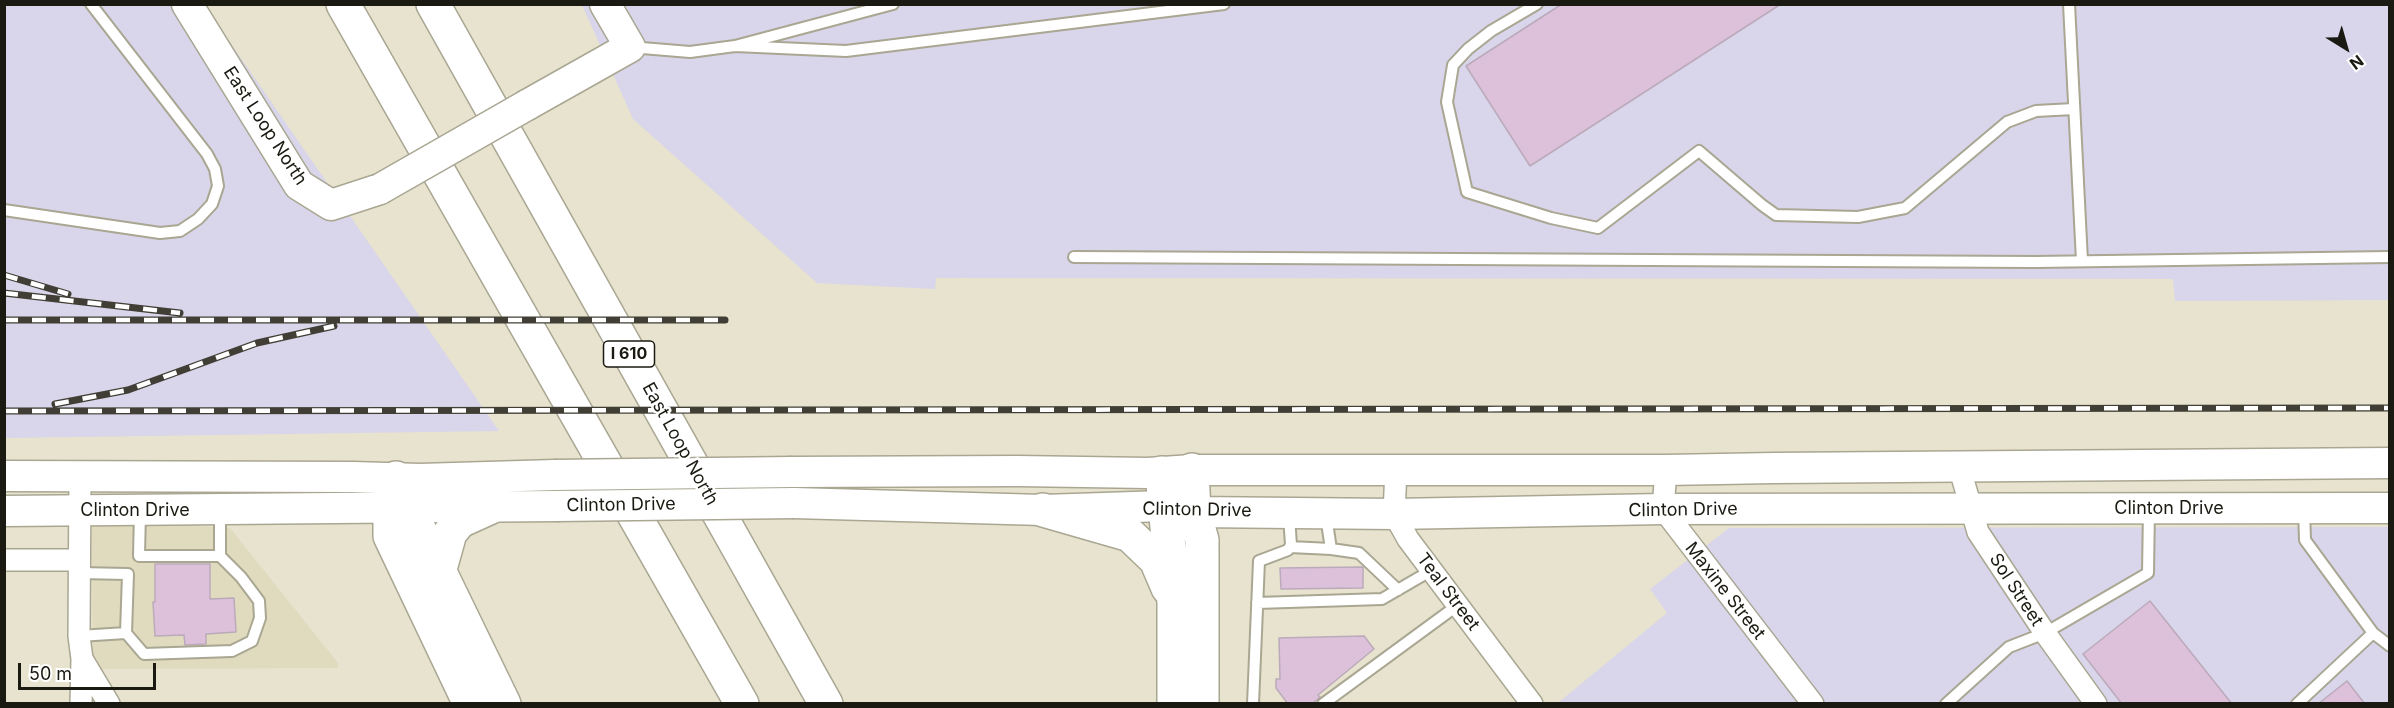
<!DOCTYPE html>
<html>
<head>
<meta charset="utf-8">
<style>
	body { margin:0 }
	#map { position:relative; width:2394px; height:708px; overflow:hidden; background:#e7e3ce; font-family:Inter,sans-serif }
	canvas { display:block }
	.frame { position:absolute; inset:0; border:6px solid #1b1a12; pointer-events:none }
	.north { position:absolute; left:2316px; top:18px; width:60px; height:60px; -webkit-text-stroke:4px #fff; paint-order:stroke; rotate:143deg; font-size:16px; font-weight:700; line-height:24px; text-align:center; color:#1b1a12 }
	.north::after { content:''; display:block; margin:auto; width:21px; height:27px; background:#1b1a12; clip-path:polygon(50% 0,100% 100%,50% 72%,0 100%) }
	.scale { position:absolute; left:18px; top:663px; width:138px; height:27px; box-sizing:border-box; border:3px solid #1b1a12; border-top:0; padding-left:8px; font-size:18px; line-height:21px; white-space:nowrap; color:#1b1a12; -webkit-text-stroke:4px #fff; paint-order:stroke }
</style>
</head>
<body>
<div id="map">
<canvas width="2394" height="708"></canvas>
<div class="frame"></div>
<div class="north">N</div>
<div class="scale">50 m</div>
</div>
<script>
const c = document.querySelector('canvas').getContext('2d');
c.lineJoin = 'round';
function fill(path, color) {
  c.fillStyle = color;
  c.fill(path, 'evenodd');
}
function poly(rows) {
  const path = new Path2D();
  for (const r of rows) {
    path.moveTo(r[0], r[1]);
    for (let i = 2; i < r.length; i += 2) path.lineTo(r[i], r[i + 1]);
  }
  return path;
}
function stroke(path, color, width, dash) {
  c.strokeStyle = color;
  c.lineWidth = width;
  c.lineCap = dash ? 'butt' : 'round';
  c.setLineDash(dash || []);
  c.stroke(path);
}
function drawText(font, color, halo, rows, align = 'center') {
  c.font = font + ' Inter,sans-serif';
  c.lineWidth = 5;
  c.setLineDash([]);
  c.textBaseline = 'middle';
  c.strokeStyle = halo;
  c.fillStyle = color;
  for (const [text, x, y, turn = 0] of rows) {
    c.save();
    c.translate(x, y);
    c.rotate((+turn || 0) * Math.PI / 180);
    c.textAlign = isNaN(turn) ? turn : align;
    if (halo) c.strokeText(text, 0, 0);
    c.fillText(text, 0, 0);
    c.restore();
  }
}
const built = poly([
	[92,520,230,528,338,663,338,668,93,669]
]);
const industrial = poly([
	[4,5,204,5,499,431,5,438],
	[582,5,2389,5,2389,300,2175,301,2173,279,936,278,935,289,817,283,633,119],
	[2389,527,2389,703,1559,702,1667,613,1650,589,1729,528]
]);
const building = poly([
	[1562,4,1781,4,1530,166,1466,66,1562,4],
	[155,564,210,564,210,599,234,598,236,632,206,634,206,644,185,645,184,635,155,636,153,602,155,602,155,564],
	[1363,567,1363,588,1281,589,1280,568,1363,567],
	[2150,601,2232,704,2122,704,2083,654,2150,601],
	[1364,636,1374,649,1318,695,1320,697,1312,704,1288,704,1276,688,1276,679,1280,679,1279,638,1364,636],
	[2347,681,2365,704,2318,704,2347,681]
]);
const lane = poly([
	[1537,4,1491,31,1468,49,1453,65,1447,102,1467,192,1551,218,1598,228,1699,151,1762,205,1776,215,1858,217,1905,208,2007,122,2036,111,2074,109],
	[2069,4,2082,261],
	[735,46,846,51,1224,4],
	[630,47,690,52,735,46,893,4],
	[4,210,160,233,180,231,198,219,212,204,218,186,215,169,207,154,91,4],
	[1074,257,2035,262,2390,257],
	[2304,509,2305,540,2373,633,2390,646],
	[140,511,139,556,220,556,220,511],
	[1326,516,1331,549,1359,553,1398,590],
	[1290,547,1331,549],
	[1257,603,1382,599,1432,570],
	[126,633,144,654,232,651,252,641,260,618,259,601,241,577,220,556],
	[79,636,126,633,128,574,79,573],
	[1253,704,1259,561,1288,550,1291,545,1289,516],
	[1323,704,1458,605],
	[1946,704,2009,647,2045,633,2148,573,2149,509],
	[2297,704,2373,633]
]);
const street = poly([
	[1959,466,1978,532,2045,633,2096,704],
	[1396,469,1394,514,1408,539,1532,704],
	[1666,470,1663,509,1813,704],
	[80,476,79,636,82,659,81,704],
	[4,560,79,560],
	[82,659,109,704]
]);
const secondary = poly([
	[187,4,299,185,331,205,380,189],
	[527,105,630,47,605,4],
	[792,472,1018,471,1148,473,1192,470,1666,470,1774,468,2390,463],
	[4,476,353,477,420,479,555,475],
	[794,503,1043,510,1164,506,1194,512,1394,514,1663,509,2390,508],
	[4,511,556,506]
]);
const highway = poly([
	[343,4,742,704],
	[433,4,826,704],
	[1192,470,1194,512,1202,540,1202,704],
	[1162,473,1174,603,1174,704],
	[396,478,420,531,504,704],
	[396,478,390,508,390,536,470,704],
	[1043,510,1130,535,1156,560,1168,588],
	[440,569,450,533,460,521,491,507]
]);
const rail = poly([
	[4,275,68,294],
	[4,293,180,313],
	[4,320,725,320],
	[55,404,128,390,257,343,334,326],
	[4,411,2390,408]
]);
const secondaryBridge = poly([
	[380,189,527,105],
	[555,475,792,472],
	[556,506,794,503]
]);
const shields = [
	[629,354,51]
];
const shieldNames = [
	["I 610",629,354]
];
const streetNames = [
	["East Loop North",265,126,57],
	["East Loop North",680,444,61],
	["Clinton Drive",621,505,-1],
	["Clinton Drive",2169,509],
	["Clinton Drive",1197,510,1],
	["Clinton Drive",1683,510,-1],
	["Clinton Drive",135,511],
	["Sol Street",2016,590,57],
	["Maxine Street",1725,591,52],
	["Teal Street",1448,592,53]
];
fill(built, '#e0dbbe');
fill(industrial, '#d9d5eb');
fill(building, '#ddc1db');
stroke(building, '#bbaaba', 1.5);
stroke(lane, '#a9a692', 14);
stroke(street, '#a9a692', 24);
stroke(secondary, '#a9a692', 33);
stroke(highway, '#a9a692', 36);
stroke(lane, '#fff', 10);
stroke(street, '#fff', 21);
stroke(secondary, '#fff', 30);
stroke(highway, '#fff', 33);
stroke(rail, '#413f35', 7);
stroke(rail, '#fff', 4.5, [14]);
stroke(secondaryBridge, '#a9a692', 33, []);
stroke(secondaryBridge, '#fff', 30);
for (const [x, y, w] of shields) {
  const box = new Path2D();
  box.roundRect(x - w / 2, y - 13, w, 26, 4.5);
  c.fillStyle = '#fff';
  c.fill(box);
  stroke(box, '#1b1a12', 1.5);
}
drawText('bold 16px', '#1b1a12', null, shieldNames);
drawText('18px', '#1b1a12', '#fff', streetNames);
</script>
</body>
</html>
